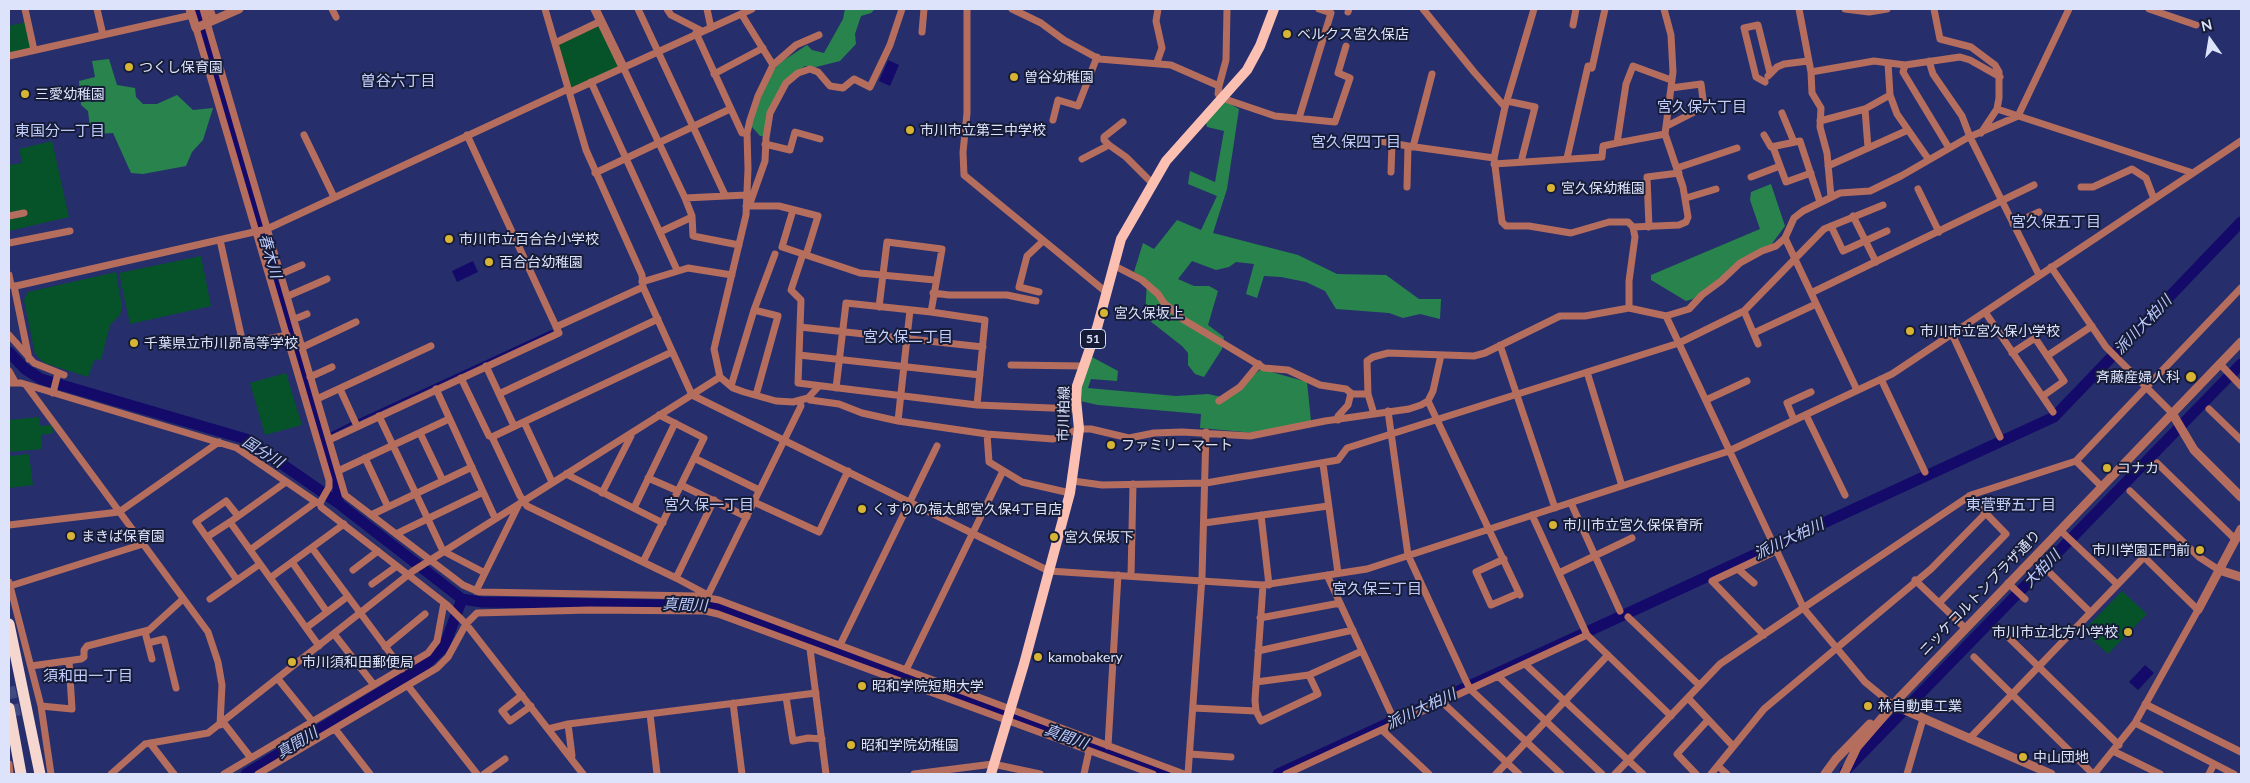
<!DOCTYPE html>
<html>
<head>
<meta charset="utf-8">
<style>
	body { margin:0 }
	#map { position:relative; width:2250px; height:783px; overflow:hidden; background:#262f6c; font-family:Lato,sans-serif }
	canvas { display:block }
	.frame { position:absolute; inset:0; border:10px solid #dce3fa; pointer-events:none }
	.north { position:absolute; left:2185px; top:15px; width:50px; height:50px; -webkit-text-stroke:4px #161c37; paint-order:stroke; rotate:347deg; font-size:14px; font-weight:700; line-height:20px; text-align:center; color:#dce3fa }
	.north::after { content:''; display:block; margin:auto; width:18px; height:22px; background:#dce3fa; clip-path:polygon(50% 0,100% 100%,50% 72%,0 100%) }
</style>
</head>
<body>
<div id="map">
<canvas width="2250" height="783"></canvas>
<div class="frame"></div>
<div class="north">N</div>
</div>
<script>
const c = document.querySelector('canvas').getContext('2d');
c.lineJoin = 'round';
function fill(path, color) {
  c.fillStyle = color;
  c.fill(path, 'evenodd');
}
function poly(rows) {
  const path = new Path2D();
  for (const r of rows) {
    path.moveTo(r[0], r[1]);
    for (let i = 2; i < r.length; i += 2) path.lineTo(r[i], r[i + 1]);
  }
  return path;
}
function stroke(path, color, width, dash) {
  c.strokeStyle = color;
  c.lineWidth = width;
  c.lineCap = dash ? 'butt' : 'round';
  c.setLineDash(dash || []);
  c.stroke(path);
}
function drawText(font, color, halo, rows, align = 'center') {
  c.font = font + ' Lato,"Noto Sans JP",sans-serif';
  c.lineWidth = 4;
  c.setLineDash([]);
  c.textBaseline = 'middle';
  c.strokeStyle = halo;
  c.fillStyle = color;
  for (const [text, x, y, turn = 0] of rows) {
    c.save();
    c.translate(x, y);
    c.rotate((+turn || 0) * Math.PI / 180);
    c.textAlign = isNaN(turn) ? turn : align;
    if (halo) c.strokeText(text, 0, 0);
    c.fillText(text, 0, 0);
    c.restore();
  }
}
const green = poly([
	[601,21,623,67,570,92,555,43],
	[26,22,31,48,9,53,9,26],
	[52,141,69,217,9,231,9,165,22,163,19,149],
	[201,256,211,306,130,324,119,273],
	[116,272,122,306,120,315,110,325,101,360,95,359,88,377,44,363,35,354,24,300,28,292],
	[286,373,302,425,265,435,250,383],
	[39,417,40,426,52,425,53,433,41,435,42,449,9,452,9,420],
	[29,454,33,485,9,488,9,456],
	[2122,591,2147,614,2108,654,2083,631]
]);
const forest = poly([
	[845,9,875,9,871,13,861,16,855,34,856,44,840,61,816,67,805,66,784,81,763,136,760,136,752,127,752,118,772,72,781,62,807,45,812,50,824,53,843,19],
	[109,59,117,85,135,88,136,97,143,104,157,104,177,95,193,110,213,108,203,140,192,152,186,166,143,174,131,173,113,133,98,134,90,127,88,111,81,105,79,81,95,77,92,61],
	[1225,101,1239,109,1227,189,1213,233,1298,255,1337,274,1386,275,1419,299,1441,299,1440,319,1420,314,1403,318,1389,313,1336,309,1325,291,1306,282,1281,277,1264,276,1257,298,1246,294,1254,264,1236,262,1229,267,1216,270,1192,261,1178,279,1194,286,1209,286,1218,291,1208,325,1224,337,1222,349,1204,377,1195,374,1188,365,1188,353,1182,346,1145,317,1147,280,1134,272,1143,243,1154,249,1177,220,1201,230,1217,196,1188,184,1190,171,1215,182,1224,131,1207,127,1206,123],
	[1771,184,1785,226,1771,245,1719,279,1693,299,1686,301,1651,280,1651,275,1760,229,1750,200,1751,192],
	[1092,357,1118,371,1117,381,1091,379,1088,388,1176,396,1208,394,1226,398,1261,369,1307,382,1311,421,1255,433,1200,428,1201,414,1098,405,1080,401,1083,381]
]);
const water = poly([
	[888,60,899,65,890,86,879,81],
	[473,261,478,272,457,282,452,271],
	[2145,665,2154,673,2138,690,2129,682]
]);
const stream = poly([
	[357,421,552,331],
	[330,434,352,423]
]);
const river = poly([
	[197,9,338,487,338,503],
	[9,352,25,369,41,379,246,439,338,503,462,599,482,602,714,606,1164,774],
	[1845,771,2241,364],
	[246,774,424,666,444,647,462,599],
	[1278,774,2054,417,2241,222]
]);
const motorwayTunnel = poly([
	[9,687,16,720]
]);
const minor = poly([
	[25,9,34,50],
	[97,9,103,35],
	[203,9,345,495,463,585,479,592,697,596,719,600,1184,774],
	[210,9,214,20],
	[332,9,336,17],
	[545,9,586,150,642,275,643,287,692,395,1049,571,1263,585,1367,569,1729,451,1892,374,2241,141],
	[638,9,725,195],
	[667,9,671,15,702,31],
	[707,9,711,28],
	[967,9,967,113,963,152,964,175,1106,292],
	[1012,9,1041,23,1064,40,1099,59,1171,65,1219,86,1218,94,1222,98,1275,116,1335,122,1350,78,1338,73,1346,46],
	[1423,9,1474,72,1505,107],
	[1534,9,1505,107,1494,158,1502,222,1506,226,1529,226,1571,233,1609,222,1628,222,1633,227,1635,237,1629,281,1629,308],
	[1799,9,1811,72,1812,93,1821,108,1820,127,1827,153,1831,197],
	[1845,9,1869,12,1887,9],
	[1934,9,1940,39,1971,47,1995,65,1999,72,1999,98,1997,109,1981,133],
	[2149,9,2196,25],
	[1348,12,1349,9],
	[742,15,773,65],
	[1573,25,1576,9],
	[196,28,329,480,329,487,320,503],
	[922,32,924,9],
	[696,33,742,133,747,133],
	[819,35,796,45,773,65,758,96,750,120,747,133,748,169,746,215,714,349,720,377,733,388,744,392,776,401,793,402,808,398,819,386],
	[555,43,601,21],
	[9,56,192,15],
	[1929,61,1933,74,1962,116,1970,137,2039,275],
	[1157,62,1162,48,1156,21,1158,9],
	[1888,63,1890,95,1897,114,1929,160],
	[1905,65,1903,72,1949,148],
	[623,67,685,198,692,216,693,236,739,245],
	[1811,72,1874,61,1905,65,1960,57,1970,60,2000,77],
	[714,74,763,48],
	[1768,76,1777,67,1784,64,1808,61],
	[591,82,677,270],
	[1765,82,1756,77,1744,28,1758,25,1770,73],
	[1219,86,1226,60,1227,9],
	[570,92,752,9],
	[1507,101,1535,107,1521,162],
	[1865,109,1868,148],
	[1997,109,2193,173],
	[1782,113,1794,142],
	[1299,118,1331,13,1319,9],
	[1053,120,1058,100,1078,106,1097,57],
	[1820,121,1865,109,1890,95],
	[1667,126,1704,107,1701,84,1671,88],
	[1665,134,1617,143,1626,84,1633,66,1671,80],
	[304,135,334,197],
	[1764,135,1771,147,1800,141,1820,202],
	[1380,141,1408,146],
	[765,144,790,150,795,132,820,139],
	[1109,145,1104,140,1104,137,1123,122],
	[1413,147,1432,74],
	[1773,147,1786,182,1811,173],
	[1567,158,1588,66,1592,68,1605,9],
	[1082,159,1109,145,1126,157,1152,183],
	[1494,164,1602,157,1603,146,1617,143],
	[1828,166,1908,130],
	[1677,168,1737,148],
	[1391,172,1392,143],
	[595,173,730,109],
	[1751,177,1780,166],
	[1407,187,1408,146,1494,158],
	[2081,187,2093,187,2132,169,2146,178,2154,199],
	[1918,189,1939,232],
	[685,198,746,195],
	[1686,198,1716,189],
	[746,206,779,206,818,216,806,255],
	[749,206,765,161,766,138,770,113,786,83,798,73,810,69,818,72,830,86,843,88,854,79,870,87,890,45,902,9],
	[793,210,782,247,860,273,935,280],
	[9,216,24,213],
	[1853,216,1876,262],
	[2013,224,2039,212],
	[1831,226,1843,251,1887,231],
	[1633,227,1679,225,1686,222,1688,217,1683,187,1665,134,1673,72,1671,35,1664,9],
	[1649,227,1647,177,1679,173],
	[660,232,692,217],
	[1785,238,1857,390],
	[220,240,243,344,287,335],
	[9,243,70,231],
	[803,254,791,290,801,300,798,383,977,405,1076,409],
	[1113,265,1142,280,1158,294,1164,303,1184,320,1264,368,1288,370,1320,385,1346,389,1352,394,1368,394,1374,414],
	[2051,267,2106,347,2172,413],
	[281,274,302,265],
	[9,275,11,285],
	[642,282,688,268,732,275],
	[9,285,16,286,267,229,568,89],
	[14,286,29,359],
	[1039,292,1019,287,1027,256,1043,241],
	[933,293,949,295,1007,295,1036,301],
	[1811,293,2034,185],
	[288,296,327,279],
	[879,307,887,242,942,249,931,312],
	[754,310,778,316,756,395],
	[1744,311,1758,344],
	[1985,312,2053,412],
	[1666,316,1804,609,1865,682,1893,705],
	[295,319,307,314],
	[556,327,643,287],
	[800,327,983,347],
	[1754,333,1816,304],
	[1952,334,2000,437],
	[9,335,34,363,64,375],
	[1500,345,1555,508],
	[303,347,356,322],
	[2012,353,2035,338,2064,381,2043,396],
	[799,355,980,375],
	[2047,356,2092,326],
	[2220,364,2241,386],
	[1011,365,1083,366],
	[486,366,514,426],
	[9,371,15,382],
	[1587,372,1622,486],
	[310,377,332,367],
	[461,378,489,436,492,437,672,352],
	[1881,379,1925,472],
	[9,383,21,383,237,448,316,502,320,503,321,507,447,605,466,624,583,774],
	[26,385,208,632,218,662,222,685,220,725],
	[731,386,754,310,775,254],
	[836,388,846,303,931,312,985,320,977,405],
	[340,389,357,426],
	[436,389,495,518],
	[53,393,58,373],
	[499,394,658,319],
	[1368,394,1367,361,1373,357,1388,353,1474,356,1485,353,1560,316,1585,316,1629,308,1666,316,1689,309,1702,295,1721,281,1740,263,1762,251,1776,246,1785,238,1794,218,1803,211,1840,193,1870,191,1901,176,1967,138,2018,116,2069,9],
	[808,398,810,400,839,404,862,413,898,421,987,434,1053,439,1079,429,1091,429,1129,438,1154,433,1182,432,1250,436,1325,421,1409,409,1421,405,1428,401,1433,391,1441,355],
	[317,399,431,346],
	[1706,400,1747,381],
	[1219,401,1240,387,1259,364],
	[1428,401,1520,595],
	[2209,409,2241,440],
	[1388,411,1408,555,1466,681,1470,689,1561,774],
	[1806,415,1845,495],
	[379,416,443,551,485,573],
	[1338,420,1338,416,1348,405,1351,393],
	[1794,420,1787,403,1811,392],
	[898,421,910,310],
	[524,422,552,482],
	[420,433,443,481],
	[987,434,989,462,1022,482,1070,493],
	[492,437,520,496,527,506,676,578,704,593,707,597,801,406,800,402],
	[329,440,559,333,467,135],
	[365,458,388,507],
	[694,458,759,490],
	[2076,461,2102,487],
	[2157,463,2236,540],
	[1323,464,1338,573],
	[338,471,449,419],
	[566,474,663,523],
	[648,478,678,491],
	[1073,481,1102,485,1206,483,1338,460,1347,448,1679,343,1744,311,1824,229,1883,205],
	[286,482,230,522,319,646],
	[681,485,747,517],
	[2130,491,2199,557,2219,570],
	[602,493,631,436,630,434],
	[754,502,819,532,848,471],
	[1571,503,1620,611],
	[634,508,675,423],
	[371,515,472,467],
	[1261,515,1269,585],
	[1532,515,1587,635,1671,716],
	[1204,523,1328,506],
	[9,525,119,512,219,442],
	[2060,530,2117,584],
	[396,534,483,492],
	[207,537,230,522],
	[312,548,402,669],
	[250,550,316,502],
	[1504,559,1476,572,1491,605,1519,593],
	[292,562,327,612],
	[643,562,704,438,659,415],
	[1738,569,1754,583],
	[353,570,378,551],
	[1559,573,1632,538],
	[2050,573,2090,612],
	[1327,575,1396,724],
	[1131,576,1133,484],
	[270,578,344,524],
	[676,578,714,500],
	[237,580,196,522,226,501,238,516],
	[1915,580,1965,628],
	[9,582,41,706,72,709,69,661],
	[2008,583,2025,599],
	[372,584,397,566],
	[1263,585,1255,700,1256,711,1261,721,1318,694,1309,675,1362,651],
	[10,586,143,544],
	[476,591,519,504],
	[210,599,260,564],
	[1939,603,2006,534,1969,496],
	[1628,617,1699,685],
	[1260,618,1340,603],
	[306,628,347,597],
	[2001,630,2119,745],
	[145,632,152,659],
	[334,634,374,685],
	[1764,635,1712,581,1776,551],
	[148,643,164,639,176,688],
	[840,645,937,446],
	[385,647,425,614],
	[810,649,826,774],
	[1258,651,1353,630],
	[1974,657,2093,774],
	[1525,664,1643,774],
	[31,666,81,659,84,657,84,650,87,646,149,630,183,599],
	[906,670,1003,471],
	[1498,676,1602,774],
	[278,679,312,721],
	[1256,682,1309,675],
	[408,686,477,774],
	[522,695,502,711,510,721,531,706],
	[786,697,793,741,808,738,822,739],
	[1688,698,1733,746],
	[1442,702,1519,774],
	[733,703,742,774],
	[2145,704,2241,752],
	[41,706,51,774],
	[1193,708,1256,711],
	[650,714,657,774],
	[223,722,251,758],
	[2135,723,2234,774],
	[568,724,572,756,570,757],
	[335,729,370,774],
	[548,729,568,724,816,693],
	[1382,730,1429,774],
	[1969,739,2144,557,2198,610,2135,723,2094,774],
	[150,743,174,774],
	[1108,746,1118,575],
	[2113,751,2160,774],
	[1190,754,1231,757],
	[9,764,10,774],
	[1718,766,1727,774],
	[111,774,145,744,208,733,413,571,720,377],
	[224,774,428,653,437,641,444,603],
	[258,774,437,668,448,657,466,624,477,613,589,610,705,611,718,614,1153,774],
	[484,774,505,759],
	[914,774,993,764,1040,774],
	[1084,774,1089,751],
	[1188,774,1202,577,1206,432],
	[1286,774,1587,635],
	[1496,774,1608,655],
	[1615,774,1720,664,1971,495,2076,461,2241,288],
	[1696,774,1677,754,1708,720],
	[1711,774,1764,709,1931,569,1986,513],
	[1907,774,1923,719],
	[2209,774,2214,764]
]);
const tertiary = poly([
	[190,9,196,28,239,9],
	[595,9,623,67],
	[2172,413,2194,450,2241,497],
	[2219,570,2241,577],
	[2198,610,2241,529],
	[1893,705,2051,774],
	[1825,774,1836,759,1870,724],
	[1844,774,1857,747,1901,696,2241,342]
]);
const primary = poly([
	[991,774,1024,664,1070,493,1079,429,1076,399,1077,386,1097,328,1121,239,1166,161,1247,70,1260,46,1274,9]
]);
const trunk = poly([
	[9,624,40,774],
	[9,708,21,774]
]);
const markers = [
	[1287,34,5,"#d7b434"],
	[129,67,5,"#d7b434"],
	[1014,77,5,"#d7b434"],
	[25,94,5,"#d7b434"],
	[910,130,5,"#d7b434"],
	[1551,188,5,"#d7b434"],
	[449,239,5,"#d7b434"],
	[489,262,5,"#d7b434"],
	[1104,313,5,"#d7b434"],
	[1910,331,5,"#d7b434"],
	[134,343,5,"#d7b434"],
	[2191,377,6,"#d7b434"],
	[1111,445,5,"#d7b434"],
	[2107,468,5,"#d7b434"],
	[862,509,5,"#d7b434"],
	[1553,525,5,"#d7b434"],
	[71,536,5,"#d7b434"],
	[1054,537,5,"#d7b434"],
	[2200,550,5,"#d7b434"],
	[2128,632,5,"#d7b434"],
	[1038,657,5,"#d7b434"],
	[292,662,5,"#d7b434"],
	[862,686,5,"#d7b434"],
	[1868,706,5,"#d7b434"],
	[851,745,5,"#d7b434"],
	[2023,757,5,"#d7b434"]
];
const shields = [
	[1093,339,25]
];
const shieldNames = [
	["51",1093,339]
];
const poiNames = [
	["ベルクス宮久保店",1297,34],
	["つくし保育園",139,67],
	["曽谷幼稚園",1024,77],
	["三愛幼稚園",35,94],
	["市川市立第三中学校",920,130],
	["宮久保幼稚園",1561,188],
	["市川市立百合台小学校",459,239],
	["百合台幼稚園",499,262],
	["宮久保坂上",1114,313],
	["市川市立宮久保小学校",1920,331],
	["千葉県立市川昴高等学校",144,343],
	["斉藤産婦人科",2180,377,"right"],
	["ファミリーマート",1121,445],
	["コナカ",2117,468],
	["くすりの福太郎宮久保4丁目店",872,509],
	["市川市立宮久保保育所",1563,525],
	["まきば保育園",81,536],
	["宮久保坂下",1064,537],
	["市川学園正門前",2190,550,"right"],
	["市川市立北方小学校",2118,632,"right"],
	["kamobakery",1048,657],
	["市川須和田郵便局",302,662],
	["昭和学院短期大学",872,686],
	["林自動車工業",1878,706],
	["昭和学院幼稚園",861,745],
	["中山団地",2033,757]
];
const streetNames = [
	["市川柏線",1064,414,-89],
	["ニッケコルトンプラザ通り",1980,593,-46]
];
const neighbourhoodNames = [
	["曽谷六丁目",398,81],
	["宮久保六丁目",1702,107],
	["東国分一丁目",60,131],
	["宮久保四丁目",1356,142],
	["宮久保五丁目",2056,222],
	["宮久保二丁目",908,337],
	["宮久保一丁目",709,505],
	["東菅野五丁目",2011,505],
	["宮久保三丁目",1377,589],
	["須和田一丁目",88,676]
];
const waterNames = [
	["春木川",270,256,74],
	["派川大柏川",2143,325,-46],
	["国分川",263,452,32],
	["派川大柏川",1789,539,-25],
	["大柏川",2042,569,-46],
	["真間川",685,605,2],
	["派川大柏川",1421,709,-25],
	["真間川",1066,737,20],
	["真間川",297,743,-31]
];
fill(green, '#065229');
fill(forest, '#28844c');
fill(water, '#140a6a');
stroke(stream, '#140a6a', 2);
stroke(river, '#140a6a', 11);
stroke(motorwayTunnel, '#414a81', 12, [12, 6]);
stroke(minor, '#b56e5e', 7);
stroke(tertiary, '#b56e5e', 9);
stroke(primary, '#fcc0b2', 10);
stroke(trunk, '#f5d7d0', 11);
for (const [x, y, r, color] of markers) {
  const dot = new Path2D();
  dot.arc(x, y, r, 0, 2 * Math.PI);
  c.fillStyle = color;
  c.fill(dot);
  stroke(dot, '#161c37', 2);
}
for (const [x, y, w] of shields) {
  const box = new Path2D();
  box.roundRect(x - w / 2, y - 9.5, w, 19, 4);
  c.fillStyle = '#161c37';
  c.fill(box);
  stroke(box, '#dce3fa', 1);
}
drawText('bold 12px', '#dce3fa', null, shieldNames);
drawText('14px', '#dce3fa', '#161c37', poiNames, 'left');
drawText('14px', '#dce3fa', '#161c37', streetNames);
drawText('15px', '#c2cefb', '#161c37', neighbourhoodNames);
drawText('italic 15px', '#bdcbfe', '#161c37', waterNames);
</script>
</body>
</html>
